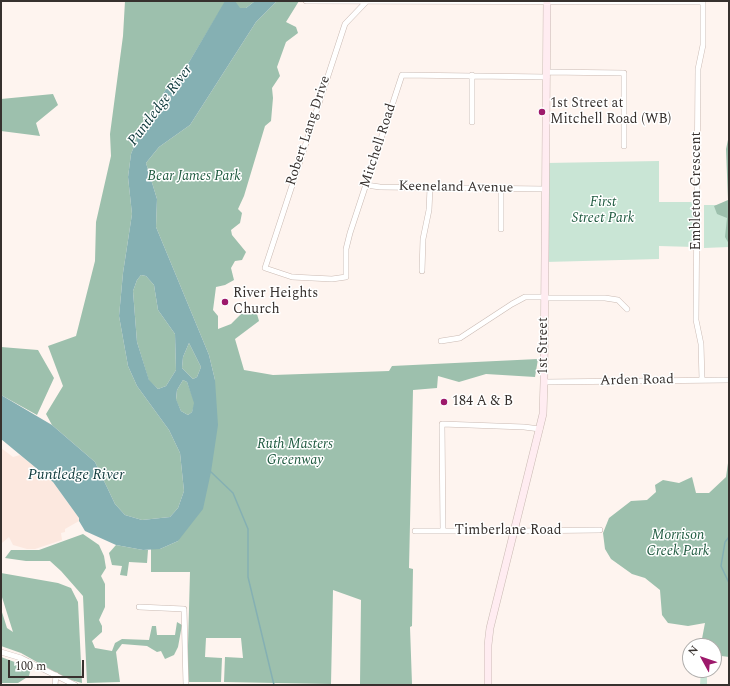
<!DOCTYPE html>
<html>
<head>
<meta charset="utf-8">
<style>
	body { margin:0 }
	#map { position:relative; width:730px; height:686px; overflow:hidden; background:#fef4ef; font-family:Spectral,serif }
	canvas { display:block }
	.frame { position:absolute; inset:0; border:2px solid #37312e; pointer-events:none }
	.north { position:absolute; left:682px; top:638px; width:40px; height:40px; box-sizing:border-box; background:#fff; border:1px solid #afadab; border-radius:50%; rotate:310deg; font-size:11px; font-weight:700; line-height:16px; text-align:center; color:#37312e }
	.north::after { content:''; display:block; margin:auto; width:14px; height:18px; background:#9d196b; clip-path:polygon(50% 0,100% 100%,50% 72%,0 100%) }
	.scale { position:absolute; left:8px; top:660px; width:76px; height:18px; box-sizing:border-box; border:2px solid #37312e; border-top:0; padding-left:5px; font-size:12px; line-height:14px; white-space:nowrap; color:#37312e; -webkit-text-stroke:3px #fff; paint-order:stroke }
</style>
</head>
<body>
<div id="map">
<canvas width="730" height="686"></canvas>
<div class="frame"></div>
<div class="north">N</div>
<div class="scale">100 m</div>
</div>
<script>
const c = document.querySelector('canvas').getContext('2d');
c.lineJoin = 'round';
function fill(path, color) {
  c.fillStyle = color;
  c.fill(path, 'evenodd');
}
function poly(rows) {
  const path = new Path2D();
  for (const r of rows) {
    path.moveTo(r[0], r[1]);
    for (let i = 2; i < r.length; i += 2) path.lineTo(r[i], r[i + 1]);
  }
  return path;
}
function stroke(path, color, width, dash) {
  c.strokeStyle = color;
  c.lineWidth = width;
  c.lineCap = dash ? 'butt' : 'round';
  c.setLineDash(dash || []);
  c.stroke(path);
}
function drawText(font, color, halo, rows, align = 'center') {
  c.font = font + ' Spectral,serif';
  c.lineWidth = 3;
  c.setLineDash([]);
  c.textBaseline = 'middle';
  c.strokeStyle = halo;
  c.fillStyle = color;
  for (const [text, x, y, turn = 0] of rows) {
    c.save();
    c.translate(x, y);
    c.rotate((+turn || 0) * Math.PI / 180);
    c.textAlign = isNaN(turn) ? turn : align;
    if (halo) c.strokeText(text, 0, 0);
    c.fillText(text, 0, 0);
    c.restore();
  }
}
const built = poly([
	[1,448,13,457,20,455,53,482,79,518,79,521,65,529,65,532,61,533,62,540,35,549,27,549,13,545,9,537,2,543,1,542]
]);
const green = poly([
	[659,161,659,202,694,202,694,247,659,246,659,259,545,262,546,163],
	[704,205,729,205,729,247,704,248],
	[701,670,707,670,707,685,700,685]
]);
const forest = poly([
	[125,1,255,1,246,8,218,14,185,69,166,89,139,134,131,154,128,177,132,214,123,273,119,316,128,366,137,386,169,430,180,453,184,491,178,508,170,517,142,520,125,515,115,504,95,462,52,425,46,414,63,386,48,346,76,336,95,261,96,222,111,156,110,134,123,36],
	[277,1,299,1,286,22,296,27,298,33,286,42,277,67,280,76,272,88,273,98,271,121,265,126,244,196,238,209,242,213,240,223,231,230,232,235,246,252,242,260,235,261,231,268,234,280,225,285,216,287,213,310,218,316,218,329,231,324,241,314,257,314,259,321,235,339,244,370,273,375,389,371,392,366,538,359,535,377,486,374,459,382,438,376,437,388,413,390,409,568,413,569,412,626,410,627,412,684,360,684,361,600,333,590,331,684,224,682,225,657,243,658,241,638,206,638,205,657,222,658,221,682,187,682,190,572,151,572,151,549,160,549,178,541,215,380,209,355,156,227,157,199,146,163,159,147,190,125,256,22],
	[53,94,58,105,36,123,40,136,1,131,1,99],
	[729,135,729,244,725,237,727,218,717,214,714,206,728,200,726,149],
	[141,275,146,276,154,285,158,310,175,334,176,370,166,386,158,389,149,381,137,342,133,291,137,280],
	[189,343,201,367,197,377,193,379,182,368,183,357],
	[1,347,38,350,54,378,37,415,1,395],
	[183,380,187,382,195,403,192,412,188,415,181,411,176,400,177,390],
	[729,456,729,657,714,655,714,646,703,646,701,644,705,623,688,626,668,623,662,615,660,590,645,578,632,574,611,559,605,549,603,533,609,518,631,501,647,500,656,492,655,485,663,480,679,483,692,477,696,493,709,493,726,477],
	[83,534,99,545,104,556,106,568,101,576,105,584,105,607,99,620,102,626,102,632,92,641,95,648,112,651,115,643,122,639,149,640,152,626,156,626,157,635,175,635,177,622,182,625,178,647,174,655,165,659,161,651,157,652,147,646,122,644,116,652,120,682,87,683,83,596,61,571,50,561,26,561,5,558,11,550,39,550],
	[116,545,143,550,148,550,147,563,129,562,127,576,120,575,122,566,112,565,109,553],
	[1,573,58,583,71,588,78,602,82,683,67,679,21,653,1,646,1,609,7,628,13,632,1,594],
	[1,657,31,668,29,676,18,683,1,683]
]);
const water = poly([
	[225,1,235,1,240,8,246,8,255,1,277,1,256,22,190,125,159,147,146,163,157,199,156,227,209,355,215,380,218,425,211,472,203,509,178,541,160,549,143,550,116,545,85,531,79,521,79,518,53,482,1,439,1,395,52,425,95,462,115,504,125,515,142,520,170,517,178,508,184,491,180,453,169,430,137,386,128,366,119,316,123,273,132,214,128,177,131,154,139,134,166,89,185,69],
	[141,275,146,276,154,285,158,310,175,334,176,370,166,386,158,389,149,380,137,342,133,291,137,280],
	[189,343,201,367,197,377,193,379,182,368,183,357],
	[183,380,187,382,194,403,192,412,188,415,181,411,176,399,177,390]
]);
const stream = poly([
	[211,472,233,493,248,529,248,577,274,685],
	[729,537,725,542,721,566,729,583]
]);
const street = poly([
	[306,1,703,2],
	[367,1,345,24,265,268,292,277,332,279,346,277,346,249,350,233,402,75,547,77],
	[547,72,624,73,624,146],
	[472,122,472,75],
	[366,185,380,187,546,189],
	[501,229,501,188],
	[422,271,423,239,429,210,430,188],
	[545,298,605,298,618,300,627,309],
	[441,341,460,338,512,304,525,297,545,297],
	[702,380,701,344,696,320,698,69,703,45,703,1],
	[544,382,729,380],
	[415,531,515,531,600,530],
	[443,531,442,424,524,427,540,429],
	[139,607,184,609,186,685],
	[1,652,21,658,75,685],
	[55,685,56,675]
]);
const secondary = poly([
	[488,685,488,645,490,628,543,414,544,382,547,1]
]);
const markers = [
	[542,112,4,"#9d196b"],
	[225,302,4,"#9d196b"],
	[444,402,4,"#9d196b"]
];
const poiNames = [
	["1st Street at",550,104],
	["Mitchell Road (WB)",550,120],
	["River Heights",233,294],
	["Church",233,310],
	["184 A & B",452,402]
];
const streetNames = [
	["Robert Lang Drive",309,131,-72],
	["Mitchell Road",379,146,-72],
	["Keeneland Avenue",456,188,1],
	["Embleton Crescent",697,191,-90],
	["1st Street",544,346,-90],
	["Arden Road",637,381,-1],
	["Timberlane Road",508,531]
];
const parkNames = [
	["Bear James Park",194,177],
	["First",603,203],
	["Street Park",603,219],
	["Ruth Masters",295,445],
	["Greenway",295,461],
	["Morrison",678,536],
	["Creek Park",678,552]
];
const waterNames = [
	["Puntledge River",161,106,-53],
	["Puntledge River",76,476]
];
fill(built, '#fce8df');
fill(green, '#c9e5d5');
fill(forest, '#9dc0ad');
fill(water, '#85b0b3');
stroke(stream, '#85b0b3', 1.5);
stroke(street, '#cabab3', 6);
stroke(secondary, '#cabab3', 8);
stroke(street, '#fff', 5);
stroke(secondary, '#ffecf1', 7);
for (const [x, y, r, color] of markers) {
  const dot = new Path2D();
  dot.arc(x, y, r, 0, 2 * Math.PI);
  c.fillStyle = color;
  c.fill(dot);
  stroke(dot, '#fff', 1.5);
}
drawText('14px', '#37312e', '#fff', poiNames, 'left');
drawText('14px', '#37312e', '#fff', streetNames);
drawText('italic 14px', '#205b41', '#fff', parkNames);
drawText('italic 15px', '#0f3a3c', '#fff', waterNames);
</script>
</body>
</html>
